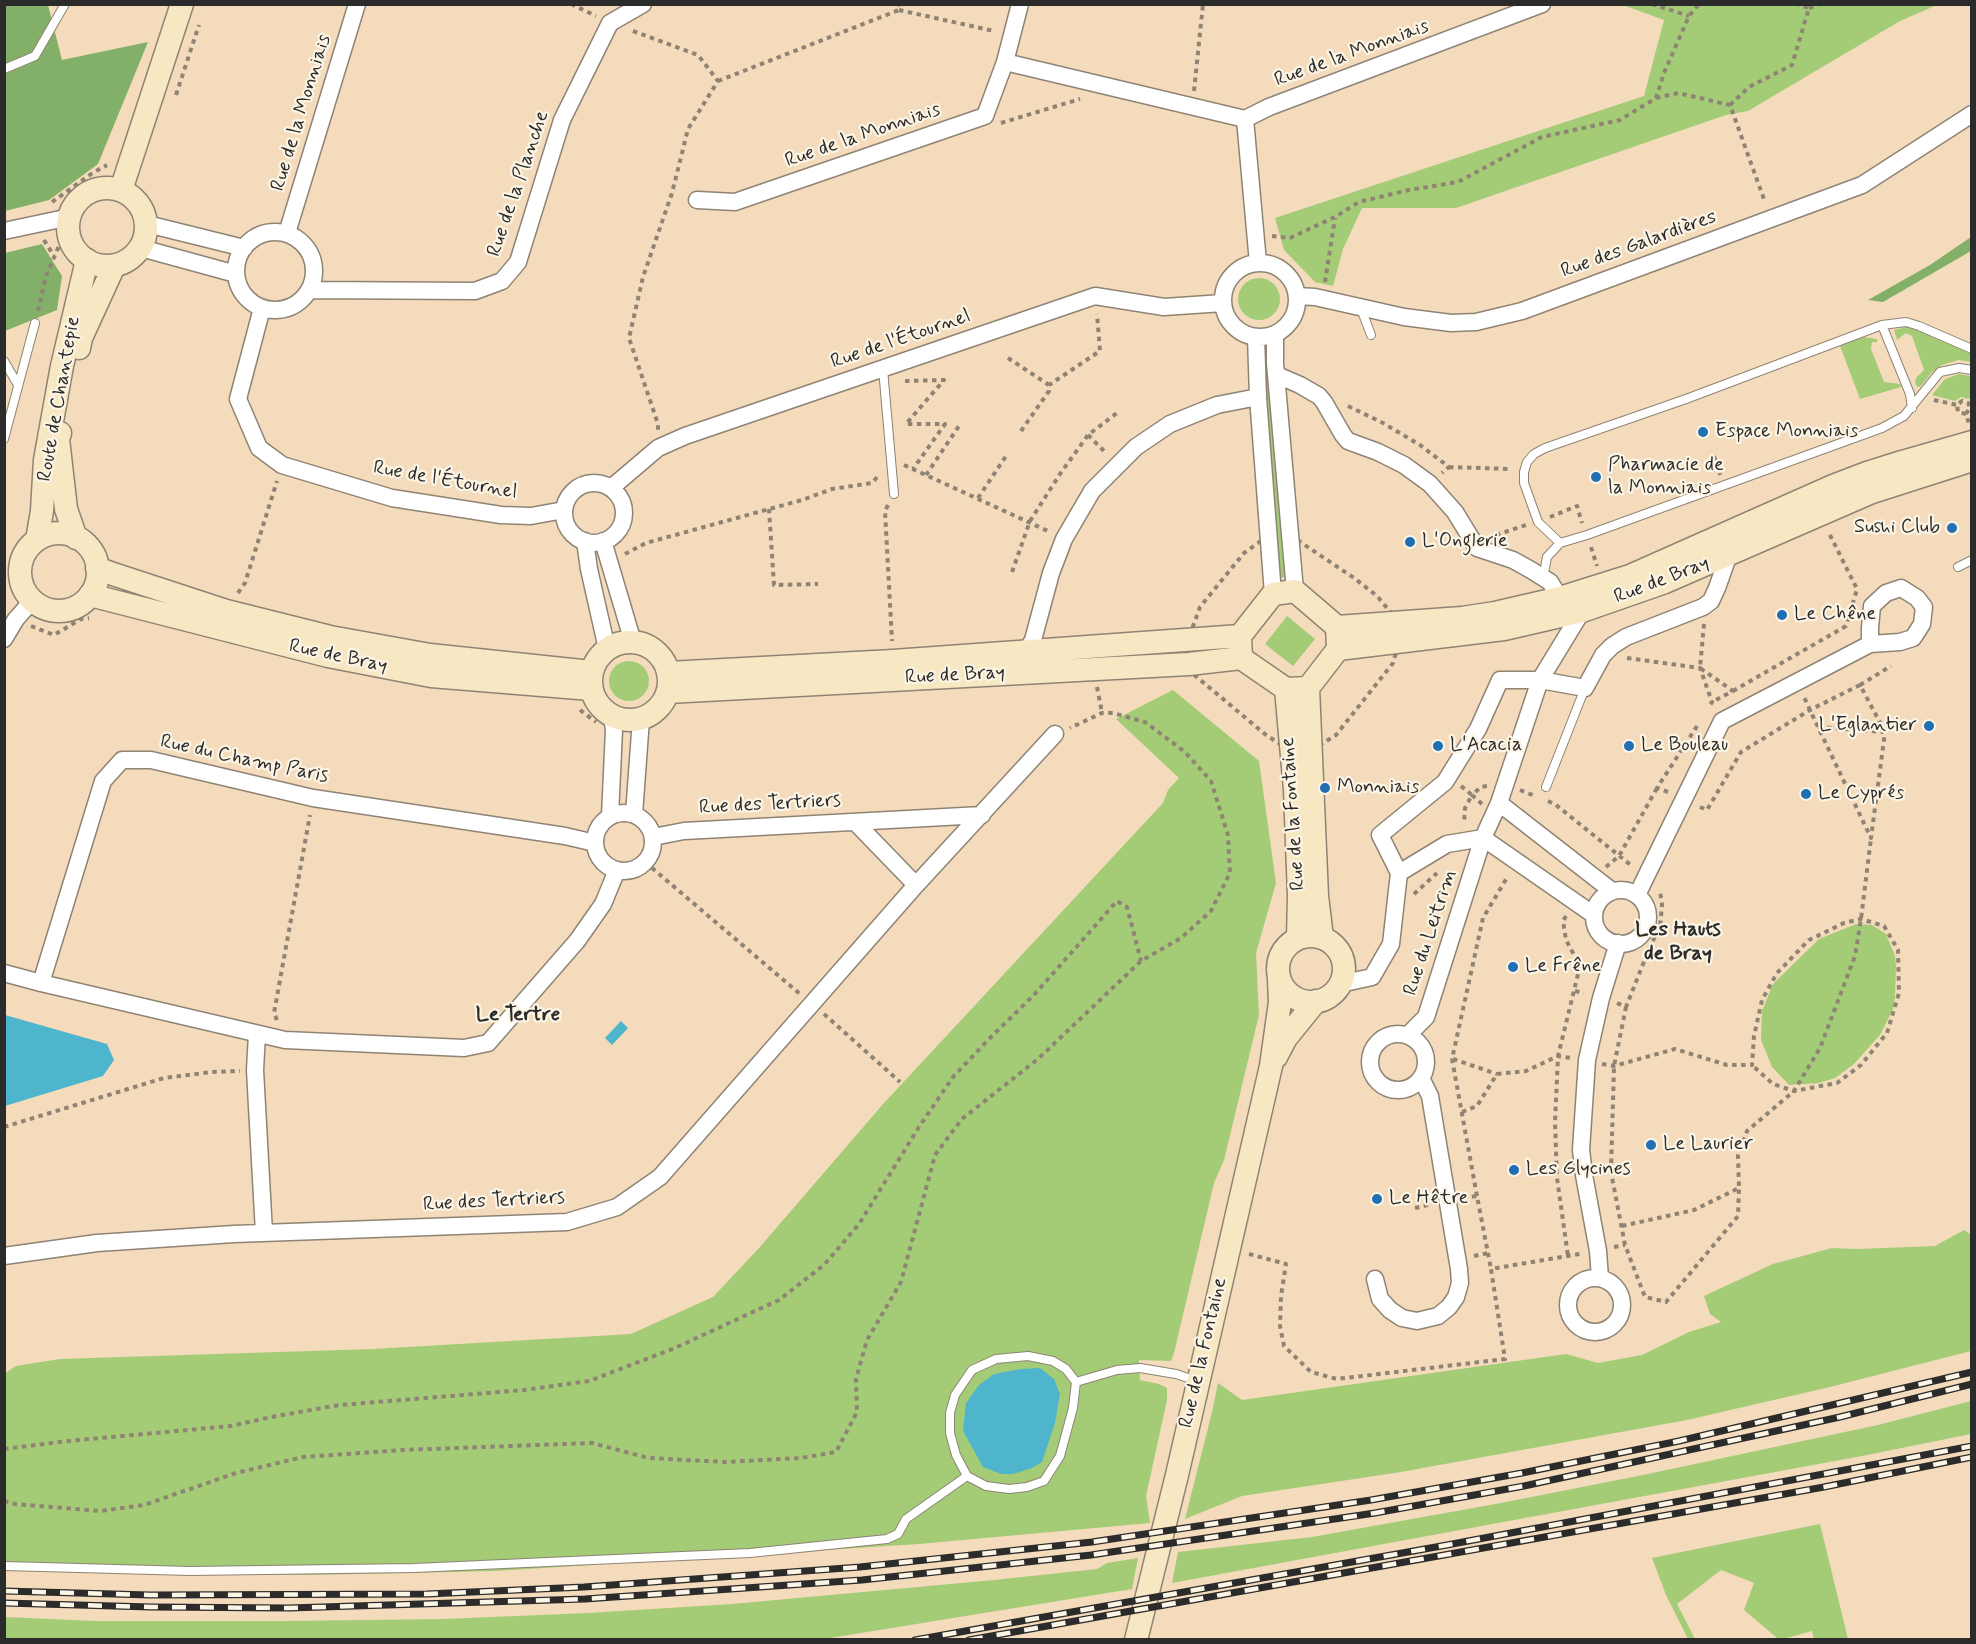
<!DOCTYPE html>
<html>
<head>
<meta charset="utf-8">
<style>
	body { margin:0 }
	#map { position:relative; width:1976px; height:1644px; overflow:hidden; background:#f3dbbc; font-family:Mynerve,sans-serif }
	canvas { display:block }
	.frame { position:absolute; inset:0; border:6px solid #2b2b2b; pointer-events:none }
</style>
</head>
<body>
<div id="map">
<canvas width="1976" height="1644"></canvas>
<div class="frame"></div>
</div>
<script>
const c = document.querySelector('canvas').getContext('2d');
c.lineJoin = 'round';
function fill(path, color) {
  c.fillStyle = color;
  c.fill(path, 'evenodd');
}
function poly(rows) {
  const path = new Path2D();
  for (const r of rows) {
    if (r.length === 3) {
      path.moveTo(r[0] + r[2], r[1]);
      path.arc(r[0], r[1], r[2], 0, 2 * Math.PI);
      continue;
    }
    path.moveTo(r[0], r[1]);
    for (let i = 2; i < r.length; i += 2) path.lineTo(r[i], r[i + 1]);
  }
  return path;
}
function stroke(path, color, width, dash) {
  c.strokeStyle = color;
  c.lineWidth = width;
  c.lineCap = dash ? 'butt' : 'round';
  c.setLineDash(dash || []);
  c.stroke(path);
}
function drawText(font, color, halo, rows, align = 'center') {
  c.font = font + ' Mynerve,sans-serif';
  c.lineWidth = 4.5;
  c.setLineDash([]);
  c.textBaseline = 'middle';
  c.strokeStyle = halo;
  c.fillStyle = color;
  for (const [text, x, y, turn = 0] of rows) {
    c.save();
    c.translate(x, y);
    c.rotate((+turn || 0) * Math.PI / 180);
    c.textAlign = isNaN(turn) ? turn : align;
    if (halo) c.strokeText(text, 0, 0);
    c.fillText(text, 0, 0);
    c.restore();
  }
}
const green = poly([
	[1623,5,1937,5,1900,21,1748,111,1726,115,1456,208,1362,208,1343,249,1333,286,1315,282,1284,250,1275,218,1644,96,1664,20],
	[1259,299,21],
	[1910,326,1971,354,1971,362,1959,360,1942,365,1932,372,1921,386,1917,387,1915,383,1916,378,1924,370,1912,336,1906,333,1897,340,1894,330],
	[1863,337,1877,339,1877,342,1872,342,1871,349,1884,382,1900,384,1901,387,1860,399,1840,346],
	[1261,357,1268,357,1287,577,1279,578],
	[1959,374,1971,376,1971,397,1969,399,1961,397,1955,401,1932,395,1945,379],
	[1287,616,1315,639,1293,666,1265,644],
	[629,681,20],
	[1173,690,1259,761,1276,883,1256,953,1259,1015,1224,1160,1214,1183,1174,1353,1171,1361,1139,1360,1140,1380,1159,1384,1167,1388,1167,1400,1146,1496,1150,1523,919,1544,496,1571,309,1575,5,1570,5,1373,16,1366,60,1359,373,1349,631,1334,713,1297,759,1248,884,1103,1163,803,1168,790,1179,778,1116,719],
	[1856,924,1872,925,1886,934,1895,956,1896,965,1895,997,1893,1009,1880,1035,1854,1064,1835,1078,1819,1083,1789,1085,1772,1067,1761,1040,1762,1011,1773,984,1819,939],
	[1964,1230,1971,1235,1971,1351,1830,1387,1687,1420,1401,1472,1242,1496,1185,1519,1212,1412,1218,1383,1242,1400,1566,1354,1598,1363,1642,1355,1689,1332,1721,1322,1710,1314,1704,1296,1773,1264,1832,1248,1857,1249,1935,1246],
	[1971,1401,1971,1434,1862,1456,1172,1583,1178,1552,1312,1537,1501,1503,1643,1475,1878,1425],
	[1820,1524,1848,1639,1814,1639,1812,1631,1783,1639,1777,1638,1744,1610,1754,1583,1721,1570,1677,1604,1695,1639,1688,1639,1666,1595,1652,1558],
	[1138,1558,1132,1589,824,1639,5,1639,5,1617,95,1621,286,1621,444,1619,588,1613,732,1604,994,1580,1097,1569,1107,1563]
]);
const forest = poly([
	[4,5,48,5,62,60,148,42,98,164,49,200,5,211],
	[1971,237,1971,251,1883,302,1868,300,1930,265],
	[42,244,62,276,57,310,5,331,5,253]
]);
const water = poly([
	[5,1015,107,1044,114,1060,103,1076,5,1106],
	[621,1021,628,1028,612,1045,605,1038],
	[1040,1368,1054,1379,1060,1394,1055,1423,1042,1462,1032,1468,1013,1474,1001,1474,983,1467,963,1431,966,1403,979,1385,994,1374,1021,1369]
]);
const path = poly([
	[571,4,596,16],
	[1652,4,1689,16],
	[1809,8,1820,4],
	[899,10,994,31],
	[633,31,698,55,718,81,688,129,672,193,643,277,629,338,658,424,658,430],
	[718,81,899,10,899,4],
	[1194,91,1203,4],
	[176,95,199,25],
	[1656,98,1678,93,1730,105,1765,202],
	[1730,105,1749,87,1792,65,1809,8,1797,4],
	[1001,123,1080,99],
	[52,202,91,174,107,165],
	[1272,236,1290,238,1335,217,1359,202,1409,190,1458,182,1542,137,1620,120,1656,98,1664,73,1689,16,1699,4],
	[44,240,54,256],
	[1325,282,1335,218],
	[38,311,46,276,59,246,69,236],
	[1008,358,1049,385],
	[905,381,944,380,906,424,945,424,913,469],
	[1934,400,1957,405],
	[1348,406,1383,423,1420,445,1449,467,1442,473],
	[1966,414,1958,412,1957,405,1962,401,1968,403,1970,407,1966,414,1969,424],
	[1021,431,1049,391,1049,385,1100,351,1097,314],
	[1088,435,1106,453],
	[1714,456,1720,475],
	[904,465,1050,532],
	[1449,467,1511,469],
	[926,475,961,423],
	[978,498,1006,456],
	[888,505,885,511,892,641],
	[769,509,774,585,818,584],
	[1550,517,1577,506,1582,523],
	[1290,535,1354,578,1377,596,1393,615,1396,622,1399,642,1393,663,1336,735,1312,750,1291,751,1266,735,1192,673,1189,664,1188,640,1200,607,1244,553,1268,536,1290,535],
	[1496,535,1526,525],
	[1591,547,1597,566],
	[625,554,646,543,802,500,832,489,872,483,879,475],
	[1012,572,1030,521,1060,474,1088,435,1117,413],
	[238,593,245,583,277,481],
	[1704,624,1700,668,1733,691,1712,702],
	[31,626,54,635,81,619,89,618],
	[1627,658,1700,668,1712,702,1709,707],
	[1860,685,1891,666],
	[1097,687,1102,713],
	[1733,691,1846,626,1857,589,1828,531],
	[580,710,596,722],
	[1818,727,1884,732],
	[1461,786,1472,795,1465,808,1464,823],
	[1520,790,1535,796],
	[1668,792,1657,788,1699,723],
	[1548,801,1556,805,1632,866],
	[1482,804,1472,795,1481,787,1487,786],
	[1700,807,1707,810,1741,752,1810,710,1860,685,1885,732,1871,838,1818,727,1810,710,1804,697],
	[645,862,800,994],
	[1606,867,1619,856,1657,788],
	[1414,894,1437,873],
	[1566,916,1563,921,1566,940,1580,966,1558,1056,1555,1122,1557,1178,1568,1256],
	[1575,991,1584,993],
	[1617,1003,1626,1007,1651,944,1660,928,1662,905,1660,891],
	[824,1014,900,1082],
	[277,1020,274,1013,310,815],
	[1453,1059,1497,1074],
	[1602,1064,1614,1066,1675,1049,1727,1065,1752,1065,1754,1036,1762,1000,1777,973,1809,940,1844,923,1861,919,1884,926,1898,950,1899,993,1887,1033,1861,1065,1837,1083,1794,1091,1773,1084,1752,1065],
	[1462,1112,1477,1106,1497,1074,1526,1071,1558,1056,1571,1058],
	[4,1127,164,1078,212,1072,240,1071],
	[1611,1172,1614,1066,1626,1007],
	[1600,1173,1611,1172,1625,1245,1645,1297,1666,1302,1738,1216,1739,1188],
	[1477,1196,1452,1059,1483,918,1508,876],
	[1463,1198,1477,1196,1491,1269],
	[1415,1208,1432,1204],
	[1622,1226,1694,1210,1739,1188,1738,1156,1747,1131,1794,1091,1820,1048,1855,956,1861,919,1871,838],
	[1614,1247,1625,1245],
	[1249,1254,1286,1264,1281,1296,1280,1326,1284,1346,1311,1372,1337,1379,1505,1359,1491,1269,1580,1254],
	[1474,1256,1488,1253],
	[4,1449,68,1441,231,1426,276,1416,340,1405,524,1390,589,1381,675,1348,779,1300,824,1265,859,1224,919,1127,953,1077,991,1037,1033,996,1117,901,1127,907,1141,961],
	[4,1501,15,1504,100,1511,144,1505,236,1473,303,1457,403,1450,592,1443,648,1458,726,1462,801,1458,836,1452,857,1412,856,1379,867,1340,901,1282,935,1155,962,1119,1038,1059,1141,961,1181,938,1211,911,1230,873,1228,835,1211,781,1185,752,1145,722,1113,713,1102,713,1070,728]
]);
const lane = poly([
	[4,69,35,56,65,4],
	[1360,306,1371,335],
	[1882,325,1910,394,1912,408],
	[4,361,18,385],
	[883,369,894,494],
	[4,439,35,323],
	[1560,543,1587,535,1882,428,1904,416,1940,372,1959,368,1972,370],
	[1958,567,1972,560],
	[1543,578,1547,557,1560,543,1538,522,1524,483,1524,472,1527,462,1534,454,1545,448,1686,399,1882,325,1906,322,1919,326,1972,349],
	[1546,787,1585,688],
	[1028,1356,1053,1361,1066,1369,1076,1382,1073,1408,1060,1456,1044,1481,1027,1487,1009,1489,986,1486,967,1476,956,1455,950,1433,950,1413,955,1395,972,1370,996,1359,1028,1356],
	[1076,1382,1117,1370,1140,1368,1176,1374,1197,1381],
	[4,1566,190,1571,414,1568,750,1553,887,1539,898,1534,906,1519,967,1476]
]);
const street = poly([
	[1005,62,1020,4],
	[1245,119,1258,263],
	[697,200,735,202,985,116,1005,62,1245,119,1269,107,1542,4],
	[147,224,244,248],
	[4,231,70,217],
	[275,271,39],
	[287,233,357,4],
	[141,248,236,274],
	[1260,300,37],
	[310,290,475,291,502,281,518,262,562,120,610,23,643,4],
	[1297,296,1315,297,1404,317,1451,323,1476,322,1522,311,1862,185,1972,114],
	[262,308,238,399,259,448,282,465,392,498,501,515,531,516,564,510],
	[1275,334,1275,363,1295,591],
	[1256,337,1258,397,1273,594],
	[1277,375,1300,385,1319,396,1324,402,1343,435,1348,441,1378,452,1404,465,1430,484,1455,512,1477,548,1513,560,1531,570,1550,582,1560,598],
	[594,513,30],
	[611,488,658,448,685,436,1095,296,1164,307,1223,303],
	[585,541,589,569,607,649],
	[603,541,633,642],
	[4,639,16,619,32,601],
	[1027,650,1033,640,1051,573,1064,539,1092,491,1136,447,1170,424,1217,405,1258,397],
	[1499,803,1612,891],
	[624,842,29],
	[634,814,641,719],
	[610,816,614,730,612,716],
	[855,822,916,885],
	[653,837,684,831,982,815],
	[1399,873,1380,835,1445,782,1478,729,1500,680,1540,680,1585,688,1603,655,1612,646,1626,637,1703,607,1711,601,1717,588,1729,554],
	[1621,917,27],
	[1637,895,1722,721,1870,644,1900,642,1913,638,1922,624,1924,607,1917,598,1901,588,1886,593,1872,606,1870,628,1870,644],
	[4,973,41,983,285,1040,464,1048,488,1043,577,941,603,904,617,870],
	[41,983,103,781,122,760,151,760,313,798,565,836,595,843],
	[1340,984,1372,977,1391,944,1399,873,1447,844,1483,838,1594,915],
	[1398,1062,28],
	[257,1034,255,1070,264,1233],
	[1408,1035,1426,1017,1483,838,1499,803,1540,680,1582,611],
	[4,1256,97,1243,234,1234,567,1222,617,1207,660,1177,916,885,1055,734],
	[1600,1278,1598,1251,1584,1175,1581,1150,1587,1060,1601,998,1618,943],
	[1595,1305,27],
	[1375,1279,1380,1299,1390,1310,1402,1318,1417,1321,1438,1316,1449,1307,1456,1297,1460,1283,1459,1269,1430,1096,1421,1078]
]);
const secondary = poly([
	[107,227,39],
	[121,190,182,4],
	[79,348,81,338,114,266],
	[60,433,58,439,66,509,76,538],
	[59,572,39],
	[37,540,42,511,45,460,62,366,87,260],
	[97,568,113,574,226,611,330,637,430,655,591,672],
	[1295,591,1337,627,1338,649,1308,688,1286,689,1241,658,1240,636,1273,594,1295,591],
	[90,595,328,656,431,676,591,689],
	[1337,627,1462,618,1495,613,1560,598,1630,576,1833,486,1867,473,1902,462,1972,442],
	[630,681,39],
	[1338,649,1504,629,1582,611,1665,582,1872,492,1972,460],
	[668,673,893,661,1240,636],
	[1308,688,1317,896,1322,938],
	[1286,689,1295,790,1299,896,1298,938],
	[668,692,1189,664,1241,658],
	[1311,969,33],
	[1276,1057,1286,1038,1316,1001],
	[1136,1640,1177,1475,1271,1066,1280,1002,1279,980]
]);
const rail = poly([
	[4,1591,150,1595,427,1594,584,1587,860,1567,1092,1542,1371,1500,1522,1473,1679,1441,1972,1372],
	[4,1603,151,1607,289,1608,585,1599,862,1580,1091,1555,1375,1513,1524,1486,1840,1417,1972,1384],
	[915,1640,1447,1545,1972,1446],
	[969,1640,1824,1487,1972,1457]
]);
const markers = [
	[1703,432,6,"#1f6fb2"],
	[1596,477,6,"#1f6fb2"],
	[1952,528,6,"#1f6fb2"],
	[1410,542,6,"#1f6fb2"],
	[1782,615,6,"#1f6fb2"],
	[1929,726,6,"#1f6fb2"],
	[1438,746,6,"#1f6fb2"],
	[1629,746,6,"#1f6fb2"],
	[1325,788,6,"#1f6fb2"],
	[1806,794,6,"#1f6fb2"],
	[1513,967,6,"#1f6fb2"],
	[1651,1145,6,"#1f6fb2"],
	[1514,1170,6,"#1f6fb2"],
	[1377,1199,6,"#1f6fb2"]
];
const streetNames = [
	["Rue de la Monniais",1352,54,-20],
	["Rue de la Monniais",302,113,-73],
	["Rue de la Monniais",863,136,-19],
	["Rue de la Planche",519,184,-71],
	["Rue des Galardières",1639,245,-20],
	["Rue de l'Étournel",901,340,-19],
	["Route de Chantepie",60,399,-80],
	["Rue de l'Étournel",445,481,10],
	["Rue de Bray",1662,581,-21],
	["Rue de Bray",338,657,12],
	["Rue de Bray",955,676,-3],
	["Rue du Champ Paris",244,760,12],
	["Rue des Tertriers",770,805,-3],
	["Rue de la Fontaine",1294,814,-94],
	["Rue du Leitrim",1431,933,-72],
	["Rue des Tertriers",494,1202,-3],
	["Rue de la Fontaine",1204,1353,-77]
];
const poiNames = [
	["Espace Monniais",1715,432],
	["Pharmacie de",1608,466],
	["la Monniais",1608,489],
	["Sushi Club",1940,528,"right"],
	["L'Onglerie",1422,542],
	["Le Chêne",1794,615],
	["L'Eglantier",1917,726,"right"],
	["L'Acacia",1450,746],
	["Le Bouleau",1641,746],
	["Monniais",1337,788],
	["Le Cyprés",1818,794],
	["Le Frêne",1525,967],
	["Le Laurier",1663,1145],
	["Les Glycines",1526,1170],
	["Le Hêtre",1389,1199]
];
const neighbourhoodNames = [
	["Les Hauts",1678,931],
	["de Bray",1678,955],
	["Le Tertre",518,1016]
];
fill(green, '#a4cc77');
fill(forest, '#83b068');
fill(water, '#4eb5cc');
stroke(lane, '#8f8374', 10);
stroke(street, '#8f8374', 19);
stroke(secondary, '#8f8374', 25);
stroke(path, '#8f8374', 4, [4.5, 4.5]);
stroke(lane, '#fff', 8);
stroke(street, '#fff', 16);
stroke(secondary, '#f8e7c3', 22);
stroke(rail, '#2b2b2b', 7);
stroke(rail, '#fcf5e5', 4.5, [14]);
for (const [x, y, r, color] of markers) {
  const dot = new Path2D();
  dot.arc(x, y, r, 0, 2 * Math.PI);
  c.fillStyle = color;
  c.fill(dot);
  stroke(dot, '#fcf5e5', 2);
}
drawText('20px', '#2b2b2b', '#fcf5e5', streetNames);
drawText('20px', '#2b2b2b', '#fcf5e5', poiNames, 'left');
drawText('bold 21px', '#2b2b2b', '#fcf5e5', neighbourhoodNames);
</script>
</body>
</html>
